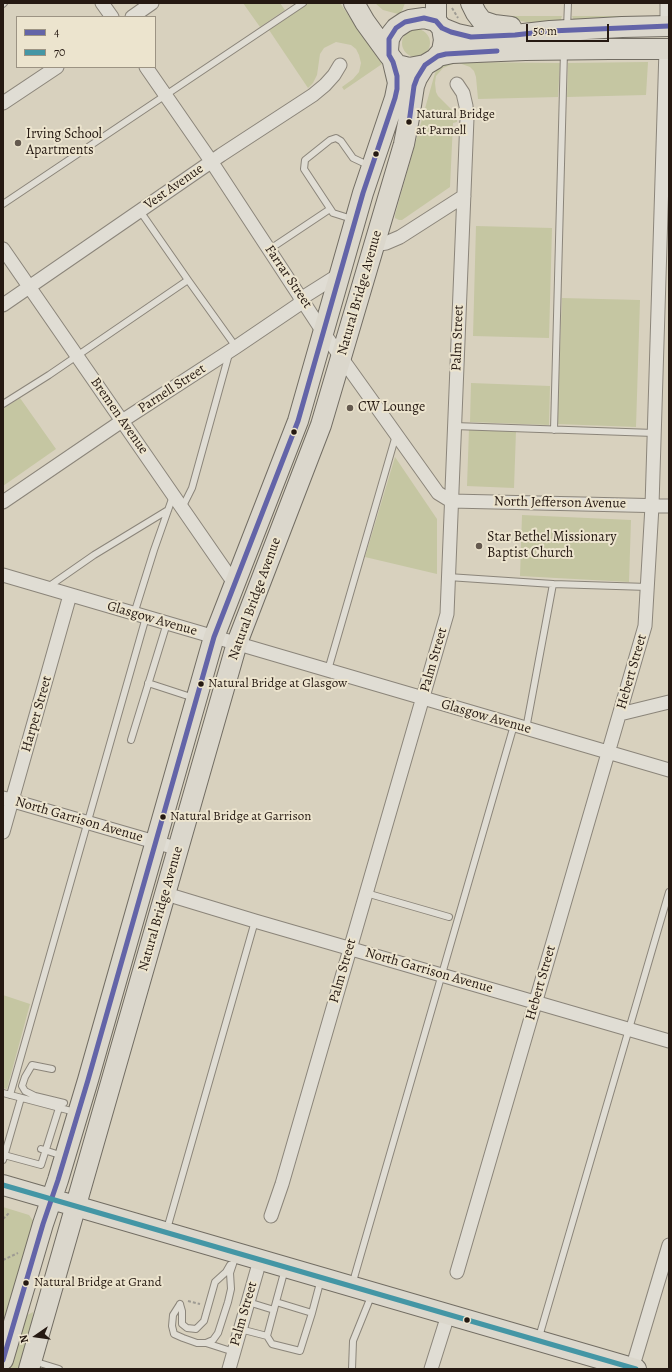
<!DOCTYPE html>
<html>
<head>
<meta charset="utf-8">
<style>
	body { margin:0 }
	#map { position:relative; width:672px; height:1372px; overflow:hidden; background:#d8d1be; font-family:Alegreya,serif }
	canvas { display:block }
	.frame { position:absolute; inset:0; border:4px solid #251912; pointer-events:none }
	.legend { position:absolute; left:16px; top:16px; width:140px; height:52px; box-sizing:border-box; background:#ece4ce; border:1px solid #9c9383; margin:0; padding:5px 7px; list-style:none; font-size:12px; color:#251912 }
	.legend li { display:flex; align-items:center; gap:8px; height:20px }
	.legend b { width:20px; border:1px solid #9c9383 }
	.north { position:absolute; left:16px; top:1316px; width:40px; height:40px; -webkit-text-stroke:3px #ece4ce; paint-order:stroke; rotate:257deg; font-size:11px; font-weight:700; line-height:16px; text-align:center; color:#251912 }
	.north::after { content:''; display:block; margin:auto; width:14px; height:18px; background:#251912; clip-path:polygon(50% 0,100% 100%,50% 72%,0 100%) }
	.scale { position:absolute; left:526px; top:24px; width:83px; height:18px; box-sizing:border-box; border:2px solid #251912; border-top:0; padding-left:5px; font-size:12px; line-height:14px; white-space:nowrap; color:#251912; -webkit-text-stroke:3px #ece4ce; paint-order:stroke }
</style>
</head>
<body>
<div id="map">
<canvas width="672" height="1372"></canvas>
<div class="frame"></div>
<ul class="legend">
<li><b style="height:5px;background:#6364a8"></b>4</li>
<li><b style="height:5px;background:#4496a5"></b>70</li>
</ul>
<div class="north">N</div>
<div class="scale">50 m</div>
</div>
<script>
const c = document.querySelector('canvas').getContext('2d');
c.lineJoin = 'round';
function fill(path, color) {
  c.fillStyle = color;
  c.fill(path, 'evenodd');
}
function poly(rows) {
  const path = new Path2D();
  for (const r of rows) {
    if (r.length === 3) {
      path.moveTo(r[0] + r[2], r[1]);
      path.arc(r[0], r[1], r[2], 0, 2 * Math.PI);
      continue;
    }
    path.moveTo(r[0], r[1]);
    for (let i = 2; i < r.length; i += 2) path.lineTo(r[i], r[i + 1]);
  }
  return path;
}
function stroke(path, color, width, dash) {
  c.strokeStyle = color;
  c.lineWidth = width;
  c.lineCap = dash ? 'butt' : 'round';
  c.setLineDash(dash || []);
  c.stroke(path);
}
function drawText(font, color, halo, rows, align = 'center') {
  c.font = font + ' Alegreya,serif';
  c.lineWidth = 4;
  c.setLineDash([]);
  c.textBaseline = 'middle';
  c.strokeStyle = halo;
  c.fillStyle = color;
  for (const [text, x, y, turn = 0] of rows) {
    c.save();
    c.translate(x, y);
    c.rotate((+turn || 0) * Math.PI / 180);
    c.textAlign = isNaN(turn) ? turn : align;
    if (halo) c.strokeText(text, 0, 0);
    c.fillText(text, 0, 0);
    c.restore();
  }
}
const green = poly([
	[243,3,280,3,285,10,260,27],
	[308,3,340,3,382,64,344,90,342,87,353,79,359,72,361,63,359,55,356,49,351,45,336,42,324,48,320,54,317,75,313,83,308,88,269,30],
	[375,3,405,3,402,11,398,14,383,10],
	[498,16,562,16,560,22,556,23,526,22],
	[572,16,652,16,650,18,574,21],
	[416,43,14],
	[448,62,560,63,558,97,478,99,476,77,474,71,470,67,459,63,453,64,443,68,436,76,435,83,436,92,438,96,454,112,457,119,457,122,453,123,450,187,402,220,399,220,395,218,395,215,435,73,440,66],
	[648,62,646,95,567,97,568,63],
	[476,226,552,228,549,338,473,336],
	[562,298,640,300,636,427,557,424],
	[471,383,550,386,549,425,470,422],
	[20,398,56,449,3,486,3,409],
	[469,429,516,431,514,488,467,486],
	[395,457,437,519,437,574,365,557],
	[522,515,631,520,629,582,520,576],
	[3,995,30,1004,7,1089,3,1088],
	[3,1207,29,1215,34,1222,3,1332],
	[33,1312,30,1348,24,1369,6,1369,20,1319]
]);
const path = poly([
	[452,8,458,18],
	[3,1219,9,1213],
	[3,1260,18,1253],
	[188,1301,200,1304]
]);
const service = poly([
	[3,4,4,3],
	[567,28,568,3],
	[3,204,303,3],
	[352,219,333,213,304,169,305,160,330,140,336,138,341,141,353,158,370,166],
	[270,249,330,209],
	[188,280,236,347],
	[3,404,49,375,188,280,140,211],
	[454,426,654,433],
	[554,430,564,51],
	[182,508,192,488,229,354],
	[448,577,553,584,648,587],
	[48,587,94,555,168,510],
	[134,614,154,550,173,496],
	[328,670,396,435],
	[148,683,194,698],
	[526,729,553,584],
	[131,740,167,623],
	[366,893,449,917],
	[52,1069,32,1065,25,1077,22,1086,25,1091,35,1096,64,1103],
	[3,1093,75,1112],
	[10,1095,146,617],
	[41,1149,63,1156],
	[4,1155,41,1165,59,1108],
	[3,1160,21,1098],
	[167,1229,255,921],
	[352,1285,514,725],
	[248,1302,274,1310],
	[276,1302,285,1269],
	[180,1304,173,1315,172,1326,174,1334,183,1338,197,1343,206,1343,213,1340,218,1333,228,1302,231,1289,230,1273,236,1255],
	[180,1304,182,1311,182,1324,187,1328,196,1329,204,1321,215,1282,226,1272,230,1265],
	[240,1329,267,1336,276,1302,312,1313,321,1279],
	[267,1336,272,1344,300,1351,312,1313],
	[539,1337,669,892],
	[206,1343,234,1352],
	[33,1361,59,1369],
	[352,1369,353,1341,372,1294]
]);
const minor = poly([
	[102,3,112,17],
	[132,17,152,3],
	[667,26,667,3],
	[146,67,211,161,323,332,438,493,451,501,669,506],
	[3,103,57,67],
	[374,245,386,243,400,237,464,196],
	[3,249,234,583],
	[3,305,221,155,313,95,325,85,334,75,340,65],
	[3,502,122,421,236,347,298,305,302,298,340,274],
	[3,575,669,770],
	[620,714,669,702],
	[3,798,179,849],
	[3,832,70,595],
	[166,894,255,921,669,1041],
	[271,1216,282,1184,447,614,467,118,466,106,463,93,457,84],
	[457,1272,645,626,652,506,666,49],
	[229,1369,260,1260],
	[431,1369,448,1315],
	[632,1369,669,1245]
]);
const primary = poly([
	[354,3,365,22,389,55],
	[471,3,476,13,482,21,494,25,511,27],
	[424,18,436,21,442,28,444,40,442,51,435,59,425,65,409,68,397,65,389,55,388,50,389,39,392,33,396,28,405,22,410,20,424,18],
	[436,21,436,3],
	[442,28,457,34,471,37,515,35,550,31,622,27,669,26],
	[438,56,452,53,525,50,609,49,669,49],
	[3,1185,636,1369],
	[3,1360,43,1224,58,1180,88,1080,214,637,298,421,363,193,395,98,398,83,393,62],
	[29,1369,237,643,321,425,404,144,409,118,414,86,417,78,425,65]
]);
const bus1 = poly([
	[409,123,414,86,417,78,425,65,438,56,446,54,497,51],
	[3,1360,43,1224,58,1180,88,1080,214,637,298,421,363,193,395,98,397,89,397,76,393,62,389,55,389,39,396,28,405,22,424,18,436,21,442,28,451,32,471,37,515,35,550,31,669,26]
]);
const bus2 = poly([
	[3,1185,636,1369]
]);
const markers = [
	[409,122,3.5,"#251912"],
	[18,143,4,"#64594e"],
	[376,154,3.5,"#251912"],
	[350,408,4,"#64594e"],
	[294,432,3.5,"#251912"],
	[479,546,4,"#64594e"],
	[201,684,3.5,"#251912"],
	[163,817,3.5,"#251912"],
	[26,1283,3.5,"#251912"],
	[467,1320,3.5,"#251912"]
];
const busNames = [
	["Natural Bridge",416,115],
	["at Parnell",416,131],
	["Natural Bridge at Glasgow",208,684],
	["Natural Bridge at Garrison",170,817],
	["Natural Bridge at Grand",34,1283]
];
const poiNames = [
	["Irving School",26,135],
	["Apartments",26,151],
	["CW Lounge",358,408],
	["Star Bethel Missionary",487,538],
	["Baptist Church",487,554]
];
const streetNames = [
	["Vest Avenue",174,187,-35],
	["Farrar Street",288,277,56],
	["Natural Bridge Avenue",360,293,-74],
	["Palm Street",458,338,-88],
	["Parnell Street",172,389,-33],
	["Bremen Avenue",119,416,55],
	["North Jefferson Avenue",560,503,1],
	["Natural Bridge Avenue",255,599,-70],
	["Glasgow Avenue",152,619,16],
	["Palm Street",434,660,-74],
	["Hebert Street",632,672,-74],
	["Harper Street",37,714,-74],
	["Glasgow Avenue",486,717,16],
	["North Garrison Avenue",79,820,16],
	["Natural Bridge Avenue",161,909,-74],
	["Palm Street",343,971,-74],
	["North Garrison Avenue",429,971,16],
	["Hebert Street",541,983,-74],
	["Palm Street",244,1314,-74]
];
fill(green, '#c5c6a2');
stroke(service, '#8b857a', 8);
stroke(minor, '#8b857a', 15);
stroke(primary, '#726d63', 22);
stroke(path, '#9e9b93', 2, [3, 2]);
stroke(service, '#e0ddd4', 6);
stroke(minor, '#e0ddd4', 13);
stroke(primary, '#dbd7cc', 20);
stroke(bus1, '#6364a8', 5);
stroke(bus2, '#4496a5', 5);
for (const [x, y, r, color] of markers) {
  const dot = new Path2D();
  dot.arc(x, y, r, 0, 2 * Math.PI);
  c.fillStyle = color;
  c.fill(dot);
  stroke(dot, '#ece4ce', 1.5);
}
drawText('13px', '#251912', '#ece4ce', busNames, 'left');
drawText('14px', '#251912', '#ece4ce', poiNames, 'left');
drawText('14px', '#251912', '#ece4ce', streetNames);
</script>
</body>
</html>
